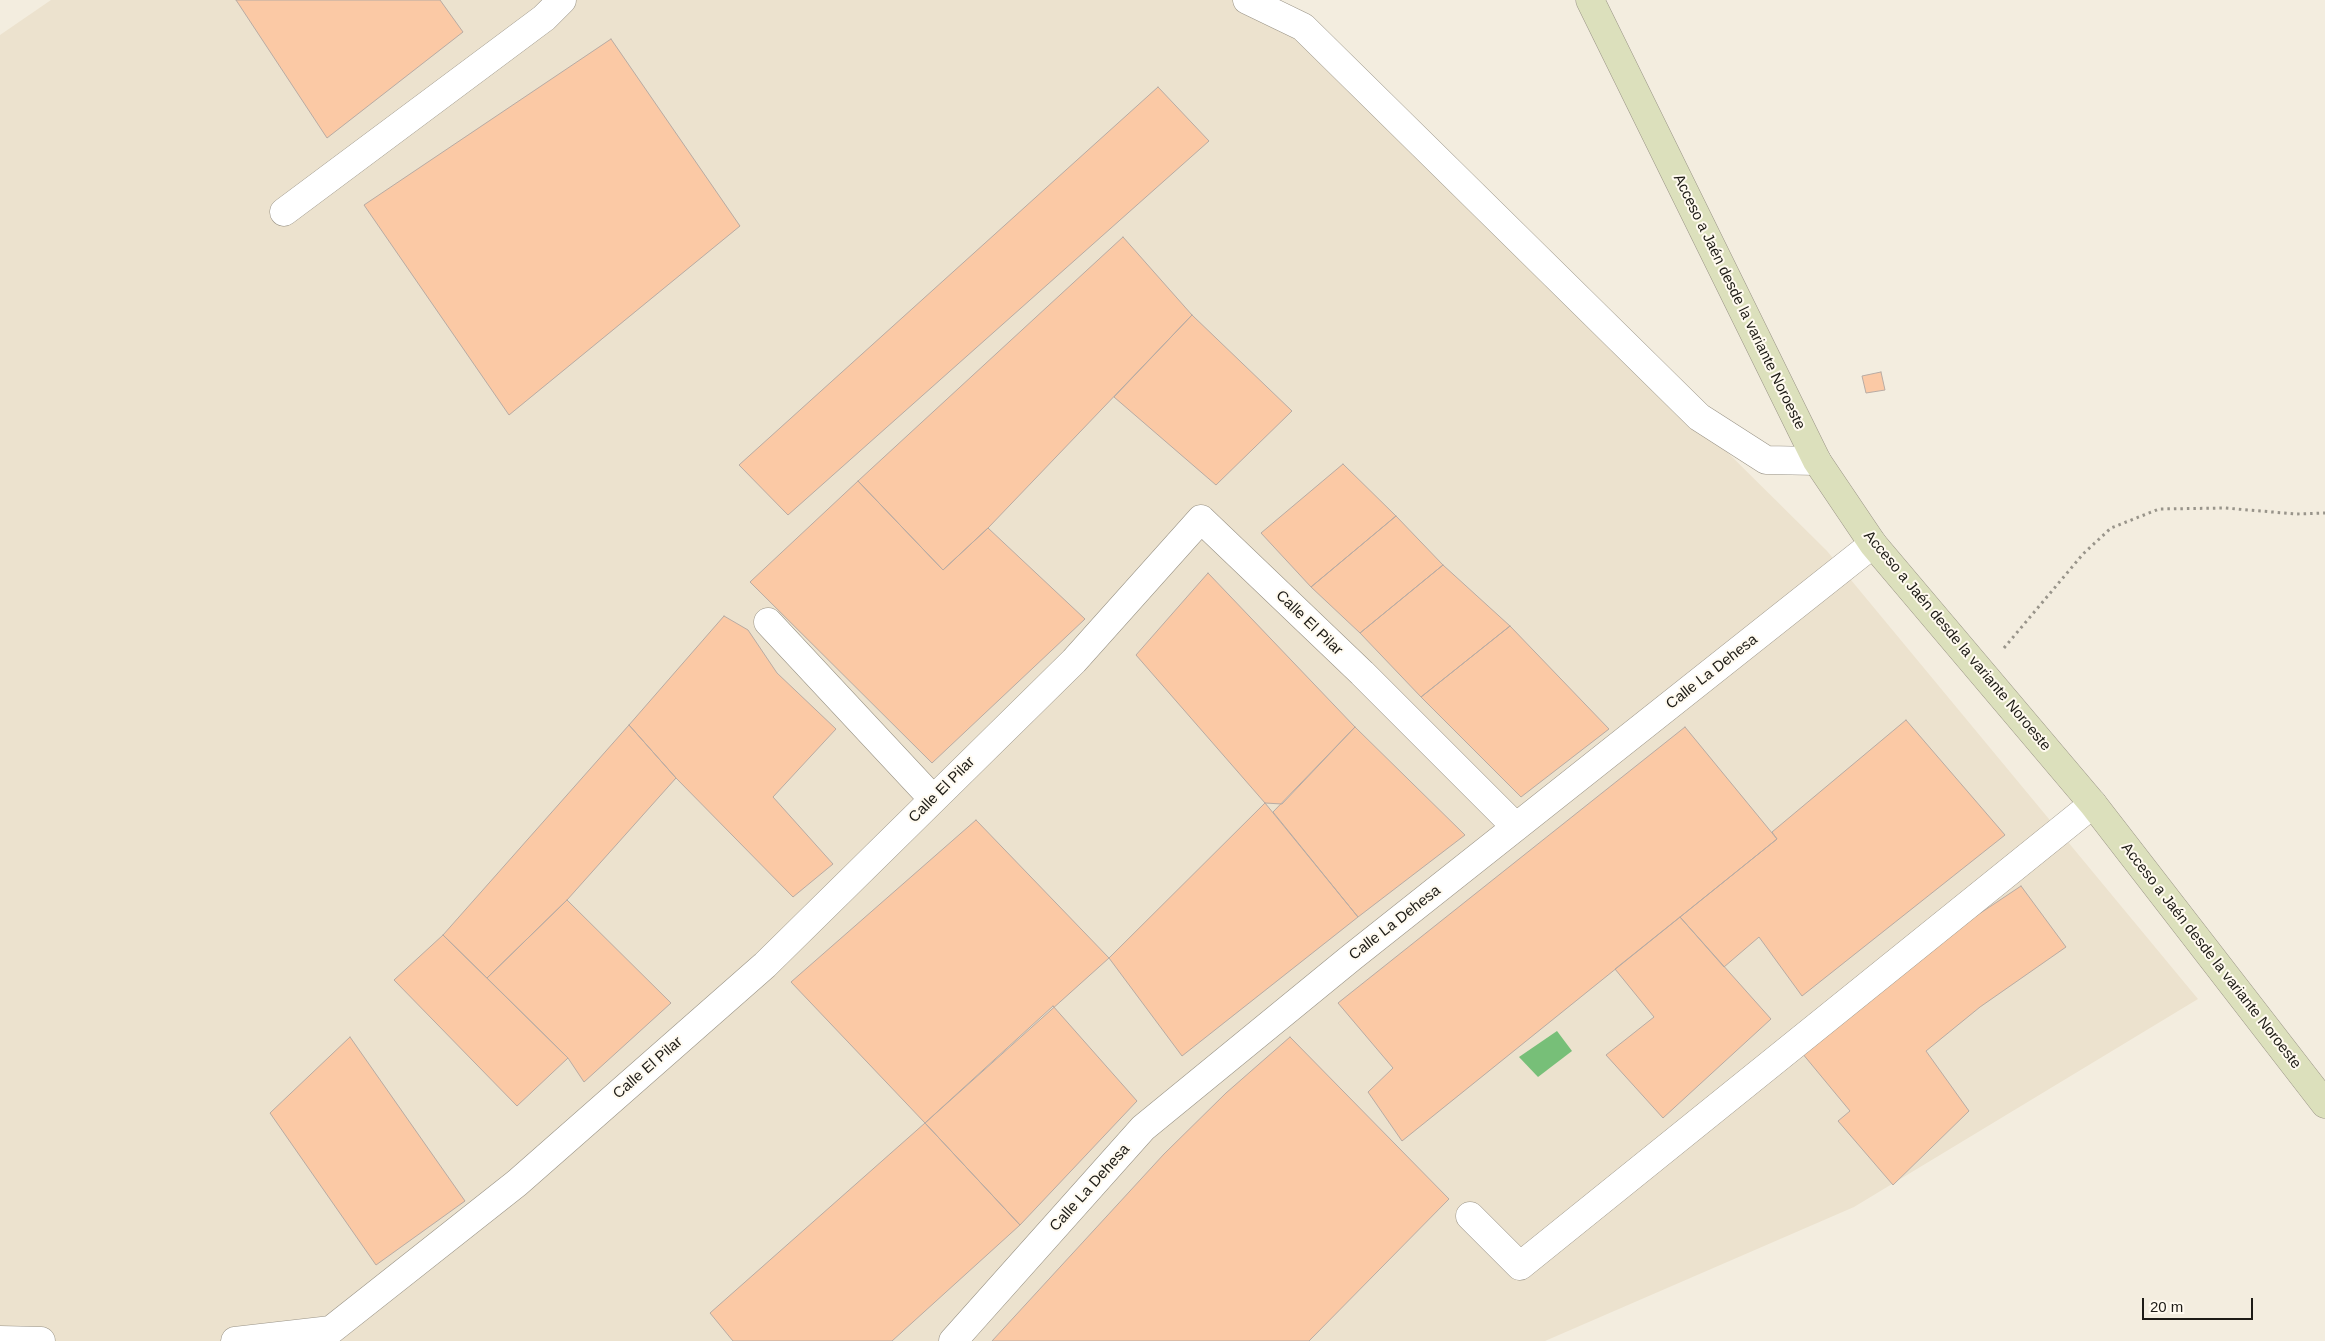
<!DOCTYPE html>
<html>
<head>
<meta charset="utf-8">
<style>
	body { margin:0 }
	#map { position:relative; width:2325px; height:1341px; overflow:hidden; background:#f3eddf; font-family:Arial,sans-serif }
	canvas { display:block }
	.scale { position:absolute; left:2142px; top:1298px; width:111px; height:22px; box-sizing:border-box; border:2px solid #1d1b16; border-top:0; padding-left:6px; font-size:15px; line-height:18px; white-space:nowrap; color:#1d1b16; -webkit-text-stroke:4px #fffaef; paint-order:stroke }
</style>
</head>
<body>
<div id="map">
<canvas width="2325" height="1341"></canvas>
<div class="scale">20 m</div>
</div>
<script>
const c = document.querySelector('canvas').getContext('2d');
c.lineJoin = 'round';
function fill(path, color) {
  c.fillStyle = color;
  c.fill(path, 'evenodd');
}
function poly(rows) {
  const path = new Path2D();
  for (const r of rows) {
    path.moveTo(r[0], r[1]);
    for (let i = 2; i < r.length; i += 2) path.lineTo(r[i], r[i + 1]);
  }
  return path;
}
function stroke(path, color, width, dash) {
  c.strokeStyle = color;
  c.lineWidth = width;
  c.lineCap = dash ? 'butt' : 'round';
  c.setLineDash(dash || []);
  c.stroke(path);
}
function drawText(font, color, halo, rows, align = 'center') {
  c.font = font + ' Arial,sans-serif';
  c.lineWidth = 4;
  c.setLineDash([]);
  c.textBaseline = 'middle';
  c.strokeStyle = halo;
  c.fillStyle = color;
  for (const [text, x, y, turn = 0] of rows) {
    c.save();
    c.translate(x, y);
    c.rotate((+turn || 0) * Math.PI / 180);
    c.textAlign = isNaN(turn) ? turn : align;
    if (halo) c.strokeText(text, 0, 0);
    c.fillText(text, 0, 0);
    c.restore();
  }
}
const built = poly([
	[51,0,1271,0,1827,551,2198,999,1854,1207,1545,1341,0,1341,0,35]
]);
const water = poly([
	[1557,1031,1572,1051,1538,1077,1519,1057]
]);
const building = poly([
	[236,0,440,0,463,32,327,138,236,0],
	[611,39,740,226,509,415,364,205,611,39],
	[1158,87,1209,141,788,515,739,465,1158,87],
	[1123,237,1192,315,988,528,943,570,858,481,1123,237],
	[1192,315,1292,411,1216,485,1114,397,1192,315],
	[1881,372,1885,390,1866,393,1862,376,1881,372],
	[1343,464,1396,516,1311,587,1261,533,1343,464],
	[858,481,943,570,988,528,1085,619,932,763,750,582,858,481],
	[1396,516,1443,565,1360,633,1311,587,1396,516],
	[1443,565,1510,626,1421,697,1360,633,1443,565],
	[1208,573,1355,727,1282,804,1265,803,1136,655,1208,573],
	[724,616,748,630,777,673,836,729,773,797,833,864,793,897,676,778,629,725,724,616],
	[1510,626,1609,729,1521,797,1421,697,1510,626],
	[1906,720,2005,835,1802,996,1759,937,1724,967,1680,917,1777,839,1772,832,1906,720],
	[629,725,676,778,567,900,487,978,443,935,629,725],
	[1355,727,1465,835,1358,917,1273,812,1355,727],
	[1685,727,1777,839,1402,1141,1368,1092,1393,1068,1338,1003,1685,727],
	[1265,803,1358,917,1182,1056,1109,958,1265,803],
	[976,820,1109,958,925,1123,791,982,976,820],
	[2021,886,2066,947,1980,1007,1926,1051,1969,1111,1893,1185,1838,1121,1850,1111,1802,1053,1958,928,2021,886],
	[567,900,671,1003,584,1082,568,1058,487,978,567,900],
	[1680,917,1771,1019,1663,1118,1606,1055,1654,1017,1615,969,1680,917],
	[443,935,568,1058,517,1106,394,980,443,935],
	[1053,1006,1137,1101,1020,1225,925,1123,1053,1006],
	[350,1037,465,1201,376,1265,270,1113,350,1037],
	[1290,1037,1449,1199,1309,1341,992,1341,1164,1154,1226,1093,1290,1037],
	[925,1123,1020,1225,892,1341,733,1341,710,1313,925,1123]
]);
const path = poly([
	[2004,648,2083,554,2111,528,2159,509,2225,508,2296,514,2325,513]
]);
const street = poly([
	[1247,0,1303,27,1699,417,1766,460,1817,461],
	[284,212,544,18,562,0],
	[768,622,933,799],
	[1470,1216,1520,1266,2093,804],
	[0,1340,41,1341],
	[235,1341,331,1330,517,1183,765,965,1074,661,1201,519,1362,673,1516,827],
	[953,1341,1143,1128,1352,957,1873,544]
]);
const secondary = poly([
	[1590,0,1817,461,1873,544,2093,804,2325,1104]
]);
const streetNames = [
	["Acceso a Jaén desde la variante Noroeste",1739,302,64],
	["Calle El Pilar",1309,623,44],
	["Acceso a Jaén desde la variante Noroeste",1957,641,50],
	["Calle La Dehesa",1712,672,-38],
	["Calle El Pilar",942,790,-45],
	["Calle La Dehesa",1395,923,-38],
	["Acceso a Jaén desde la variante Noroeste",2211,956,52],
	["Calle El Pilar",648,1068,-41],
	["Calle La Dehesa",1090,1188,-48]
];
fill(built, '#ece2ce');
fill(water, '#77bf78');
fill(building, '#fbc9a5');
stroke(building, '#b8aba3', 1);
stroke(street, '#999386', 29);
stroke(secondary, '#999386', 29);
stroke(path, '#98948a', 3, [2.5, 4]);
stroke(street, '#fff', 28);
stroke(secondary, '#dce0bc', 28);
drawText('15px', '#1d1b16', '#fffaef', streetNames);
</script>
</body>
</html>
